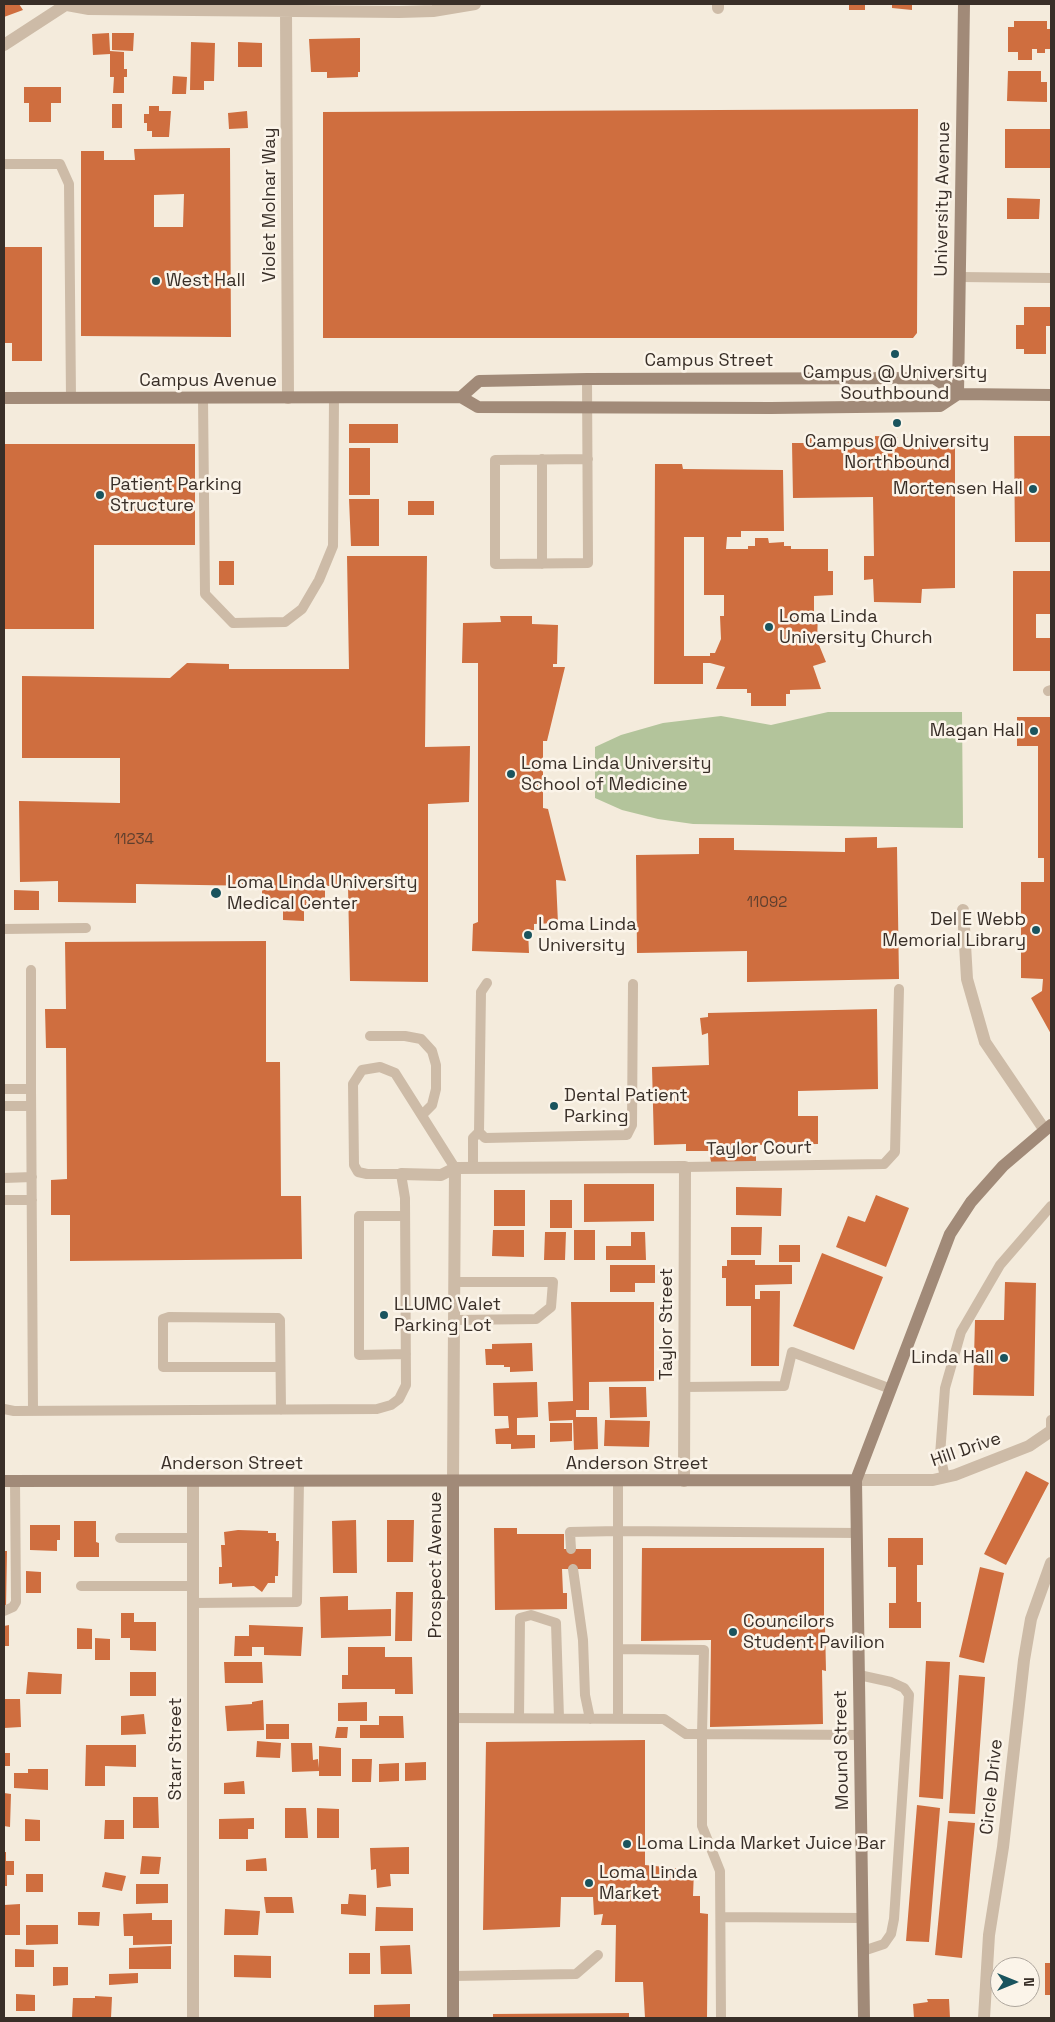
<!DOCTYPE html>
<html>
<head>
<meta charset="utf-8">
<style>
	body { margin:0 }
	#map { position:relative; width:1055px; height:2022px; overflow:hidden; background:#f4ebdc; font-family:"Space Grotesk",sans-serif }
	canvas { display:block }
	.frame { position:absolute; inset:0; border:5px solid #392f28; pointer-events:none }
	.north { position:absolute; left:990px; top:1957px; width:50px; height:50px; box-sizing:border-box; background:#fbf4e9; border:1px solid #ada59c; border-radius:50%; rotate:90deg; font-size:14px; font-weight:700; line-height:20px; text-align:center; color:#392f28 }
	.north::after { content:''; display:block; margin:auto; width:18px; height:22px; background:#1a545e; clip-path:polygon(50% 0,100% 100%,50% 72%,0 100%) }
</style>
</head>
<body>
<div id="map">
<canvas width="1055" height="2022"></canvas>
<div class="frame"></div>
<div class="north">N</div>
</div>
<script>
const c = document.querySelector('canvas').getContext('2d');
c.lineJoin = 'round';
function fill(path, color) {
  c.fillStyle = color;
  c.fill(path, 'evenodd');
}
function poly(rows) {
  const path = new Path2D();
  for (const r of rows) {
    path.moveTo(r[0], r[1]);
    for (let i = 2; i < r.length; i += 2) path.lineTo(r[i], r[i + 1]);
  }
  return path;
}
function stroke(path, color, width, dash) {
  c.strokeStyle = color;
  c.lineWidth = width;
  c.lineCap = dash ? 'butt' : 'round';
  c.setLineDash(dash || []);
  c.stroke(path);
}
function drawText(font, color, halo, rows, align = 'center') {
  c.font = font + ' "Space Grotesk",sans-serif';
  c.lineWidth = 5;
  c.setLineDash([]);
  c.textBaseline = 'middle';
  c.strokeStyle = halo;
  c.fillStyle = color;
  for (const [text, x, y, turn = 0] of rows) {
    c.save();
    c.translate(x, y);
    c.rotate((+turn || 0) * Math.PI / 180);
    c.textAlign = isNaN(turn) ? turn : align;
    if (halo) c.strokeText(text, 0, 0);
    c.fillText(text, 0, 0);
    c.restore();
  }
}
const green = poly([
	[828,712,962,712,963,828,693,824,658,819,622,810,595,798,595,747,621,735,663,723,721,716,771,725]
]);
const building = poly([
	[4,4,19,4,23,10,4,17],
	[849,4,865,4,865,10,849,10],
	[892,4,912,4,912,10,892,8],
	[1014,21,1047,21,1047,29,1050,29,1050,49,1045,49,1045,53,1037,53,1037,49,1032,49,1032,60,1018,60,1018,52,1008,52,1008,27,1014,27],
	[109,33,110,51,124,52,124,69,127,69,127,77,124,77,124,93,113,93,114,77,110,77,110,54,93,55,92,34],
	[112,33,134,33,133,51,112,50],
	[360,38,360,72,358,72,358,77,327,78,327,72,311,72,309,39],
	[191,42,215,43,214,81,204,81,204,90,190,90],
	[238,42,262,43,262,67,238,67],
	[1008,71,1041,71,1041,82,1047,82,1047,102,1007,101],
	[173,76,187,77,186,94,172,94],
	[24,87,61,87,61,103,51,103,51,122,29,122,29,103,24,103],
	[112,104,122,104,122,128,112,128],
	[149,106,159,106,159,111,171,111,169,137,152,137,152,131,147,131,147,123,144,123,144,114,149,114],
	[918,109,917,333,913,338,323,338,323,112],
	[247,111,248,128,229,129,228,113],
	[1005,129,1051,129,1051,168,1005,168],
	[230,148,231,337,81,336,81,151,104,151,104,160,135,160,134,149],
	[184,194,183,227,154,227,154,195],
	[1007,198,1040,199,1039,219,1007,219],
	[4,247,42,247,42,361,12,361,12,343,4,343],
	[1024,307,1051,307,1051,326,1046,326,1046,354,1024,354,1024,349,1016,349,1016,325,1024,325],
	[349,424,398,424,398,443,349,443],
	[875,436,898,437,898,447,955,446,955,588,922,589,921,603,874,602,873,579,864,580,864,556,874,556,873,497,793,498,792,443,805,443,805,438,875,439],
	[1014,436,1051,436,1051,542,1015,542],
	[4,444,195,444,195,545,94,545,94,629,4,629],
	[349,448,370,448,370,495,349,495],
	[655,464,682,464,683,469,783,470,784,531,741,531,741,537,727,537,726,549,748,549,748,546,755,546,755,538,768,538,769,543,784,542,784,546,791,546,791,549,828,549,828,571,833,571,833,595,814,596,814,614,818,614,817,640,826,662,813,666,821,689,790,690,790,694,786,694,786,706,751,706,751,693,747,693,747,689,716,689,725,667,710,663,703,663,703,684,654,684],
	[684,537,704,537,704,595,724,595,724,616,720,616,721,639,715,653,710,653,710,656,684,656],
	[349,499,379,499,379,546,351,546],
	[408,501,434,501,434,515,408,515],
	[347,556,427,556,425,747,470,746,469,802,428,804,428,982,350,981,348,886,325,886,325,905,304,905,304,921,283,920,283,904,262,903,262,886,136,884,136,903,58,902,58,881,20,882,19,801,120,803,120,758,22,758,22,676,170,678,187,663,229,664,229,669,349,669],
	[219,561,234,561,234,585,219,585],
	[1013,571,1051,571,1051,614,1036,614,1036,638,1051,638,1051,671,1013,671],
	[500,616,532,616,532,624,558,625,557,664,553,664,553,667,565,667,547,741,543,741,543,808,548,809,566,881,556,880,558,923,534,924,534,930,528,930,529,953,472,951,473,924,478,922,478,663,462,663,463,623,501,622],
	[1017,717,1051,717,1051,1034,1031,998,1042,991,1043,979,1021,978,1021,882,1044,882,1044,858,1038,858,1038,746,1017,746],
	[877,837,877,848,897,847,899,979,747,982,747,951,637,953,636,855,699,854,699,838,734,838,734,850,845,852,845,838],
	[14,890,39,891,39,910,14,910],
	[266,941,266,1062,280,1062,281,1196,301,1196,302,1259,70,1261,70,1215,51,1215,51,1180,67,1179,66,1048,46,1048,45,1009,66,1009,65,942],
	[877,1009,878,1089,798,1091,798,1116,818,1116,818,1144,756,1145,756,1162,711,1162,709,1151,686,1151,686,1144,654,1145,652,1067,709,1065,708,1033,702,1035,700,1018,708,1017,708,1013],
	[584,1184,654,1184,654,1221,584,1222],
	[736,1187,782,1188,781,1216,736,1215],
	[494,1190,525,1190,525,1226,494,1226],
	[876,1195,909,1208,886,1267,836,1247,848,1216,865,1222],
	[550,1200,572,1200,572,1228,550,1228],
	[731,1227,762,1227,761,1255,731,1255],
	[493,1230,524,1230,524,1257,492,1256],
	[574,1230,595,1230,595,1260,574,1260],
	[545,1232,566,1232,565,1260,544,1260],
	[631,1232,645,1232,646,1260,606,1260,606,1246,631,1246],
	[779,1245,800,1245,800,1262,779,1262],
	[822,1253,883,1277,854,1350,793,1326],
	[727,1260,755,1260,755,1265,792,1265,792,1284,755,1285,755,1299,760,1299,760,1291,780,1291,779,1366,751,1366,751,1306,726,1306,726,1278,722,1278,722,1266,727,1266],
	[610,1265,655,1265,655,1283,635,1283,635,1292,610,1292],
	[1005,1282,1036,1283,1034,1396,973,1395,975,1320,1004,1320],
	[571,1302,654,1302,654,1381,589,1382,589,1410,576,1410,576,1417,597,1417,598,1449,574,1450,573,1420,549,1421,548,1402,573,1401],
	[532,1343,533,1371,510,1372,510,1367,504,1367,504,1365,486,1365,485,1349,492,1349,492,1344],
	[537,1382,538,1417,517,1418,517,1435,535,1435,535,1448,511,1449,511,1444,496,1444,495,1429,509,1428,508,1416,494,1416,493,1383],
	[609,1387,646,1387,647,1417,610,1418],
	[605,1420,650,1421,649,1447,604,1446],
	[550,1423,572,1423,572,1441,550,1442],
	[1026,1471,1049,1483,1006,1565,984,1554],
	[356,1520,357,1573,333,1573,332,1521],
	[387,1520,414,1520,413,1562,387,1562],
	[74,1521,96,1521,96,1542,99,1543,99,1557,74,1557],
	[30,1525,60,1525,60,1540,57,1540,57,1551,30,1550],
	[494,1528,517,1528,517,1534,564,1534,564,1549,591,1549,591,1569,562,1569,563,1593,567,1593,567,1609,495,1610],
	[238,1530,268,1531,268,1533,276,1533,276,1541,279,1541,278,1576,275,1576,275,1583,268,1583,262,1592,254,1586,232,1587,232,1583,219,1584,219,1567,222,1567,221,1545,225,1545,224,1532],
	[888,1538,923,1538,923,1565,917,1565,917,1602,921,1602,921,1628,889,1628,889,1603,896,1603,896,1567,888,1567],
	[642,1548,824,1548,824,1616,802,1616,802,1625,825,1625,826,1671,822,1670,823,1724,710,1727,711,1640,641,1641],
	[4,1551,7,1551,6,1607,4,1607],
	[980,1567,1004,1573,984,1663,959,1657],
	[26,1571,41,1572,41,1593,26,1593],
	[396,1592,413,1592,412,1641,395,1641],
	[348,1596,348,1610,391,1609,391,1636,321,1638,320,1597],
	[121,1613,134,1613,134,1622,156,1622,156,1651,130,1650,130,1638,121,1638],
	[9,1625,9,1646,4,1646,4,1626],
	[249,1625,303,1627,301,1656,264,1655,264,1647,252,1647,252,1656,234,1656,235,1636,249,1636],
	[77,1628,92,1629,92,1649,77,1649],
	[95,1638,110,1639,110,1660,95,1660],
	[348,1647,385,1647,385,1657,412,1657,413,1694,395,1694,395,1689,342,1689,342,1675,348,1675],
	[926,1661,950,1662,943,1799,919,1797],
	[224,1662,262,1662,263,1683,225,1683],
	[28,1672,62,1674,61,1694,26,1694],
	[130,1672,156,1672,156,1696,130,1696],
	[959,1675,985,1677,975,1814,949,1813],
	[4,1699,20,1699,21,1727,4,1728],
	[263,1700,264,1730,227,1731,225,1706,252,1704,252,1702],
	[367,1702,367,1721,338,1721,338,1703],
	[144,1714,146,1734,121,1735,121,1716],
	[379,1716,403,1716,404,1738,360,1738,360,1725,379,1725],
	[266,1724,289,1724,289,1739,266,1739],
	[337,1727,348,1727,347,1738,335,1738],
	[645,1740,645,1865,694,1870,693,1896,700,1896,700,1913,708,1914,707,2018,645,2018,643,1982,615,1982,616,1925,601,1925,603,1914,594,1915,593,1897,561,1897,560,1927,483,1930,486,1742],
	[257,1741,281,1743,280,1758,256,1757],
	[291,1743,312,1743,313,1760,318,1759,319,1768,319,1746,341,1748,341,1776,319,1776,319,1771,292,1772],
	[86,1745,136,1745,136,1767,105,1766,105,1786,85,1786],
	[4,1753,10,1753,10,1766,4,1766],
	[352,1759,372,1759,371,1782,352,1782],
	[426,1762,426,1780,405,1781,405,1763],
	[399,1763,399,1781,379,1782,379,1764],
	[28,1769,48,1769,48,1790,14,1788,14,1773,28,1773],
	[244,1781,245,1794,224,1794,224,1783],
	[4,1793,11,1794,10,1827,4,1826],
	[133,1797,158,1797,159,1828,133,1828],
	[917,1805,940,1808,929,1942,906,1941],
	[285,1808,306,1808,308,1838,285,1838],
	[317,1808,339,1809,339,1838,317,1838],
	[254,1818,254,1829,248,1829,248,1839,219,1839,219,1819],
	[25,1819,40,1820,40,1841,25,1841],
	[105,1820,124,1820,124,1839,104,1839],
	[948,1821,975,1823,962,1958,935,1955],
	[409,1847,409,1874,390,1874,391,1886,377,1888,376,1869,371,1870,370,1848],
	[4,1852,6,1852,6,1861,14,1861,14,1875,7,1875,7,1886,4,1886],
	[142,1856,161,1857,159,1874,140,1874],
	[266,1858,267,1871,246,1871,246,1860],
	[105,1872,126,1876,122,1891,102,1887],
	[26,1874,43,1874,43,1892,26,1892],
	[136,1884,168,1884,168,1903,136,1904],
	[349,1894,366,1895,366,1916,341,1914,341,1904,348,1904],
	[264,1897,292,1897,294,1913,266,1913],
	[20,1904,20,1935,4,1935,4,1905],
	[376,1907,413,1908,413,1931,375,1931],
	[225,1909,260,1911,258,1935,224,1935],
	[78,1912,100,1912,99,1926,78,1925],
	[152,1913,152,1920,172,1920,172,1944,133,1945,133,1936,124,1936,123,1914],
	[26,1925,58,1925,58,1944,26,1945],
	[410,1945,412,1974,381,1974,380,1946],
	[171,1946,171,1969,129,1969,129,1948],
	[15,1949,34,1950,34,1967,15,1967],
	[349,1953,370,1953,370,1974,349,1974],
	[234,1955,271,1956,271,1978,234,1977],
	[1045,1963,1051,1963,1051,1995,1045,1995],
	[53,1967,68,1967,68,1985,53,1986],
	[138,1973,138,1983,109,1985,109,1974],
	[16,1994,35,1995,35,2011,16,2011],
	[95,1996,112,1997,111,2018,72,2018,73,1998,95,1998],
	[927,1999,949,1999,950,2018,914,2018,913,2004,928,2002],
	[410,2004,410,2018,374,2018,374,2005],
	[629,2013,629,2018,493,2018,493,2014]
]);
const lane = poly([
	[4,164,60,164,69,184,71,398],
	[960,277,1051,278],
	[587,379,588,563,495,564,495,460,588,459],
	[203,398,205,594,233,623,285,622,302,609,319,580,333,546,334,398],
	[542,459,542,564],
	[1048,691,1051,690],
	[4,929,86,928],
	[487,983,481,992,479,1132,485,1138,627,1135,632,1125,633,984],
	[370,1036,405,1036,421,1039,432,1051,436,1065,436,1089,432,1105,422,1115],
	[4,1089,31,1089,31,970],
	[31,1089,33,1410],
	[4,1106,31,1106],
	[685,1167,884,1164,895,1152,899,989],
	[473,1168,473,1138,479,1132],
	[4,1178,32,1177],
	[4,1200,32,1200],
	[405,1216,359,1216,359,1355,406,1354],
	[454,1320,536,1319,551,1307,553,1282,454,1282],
	[280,1367,163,1367,163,1319,169,1317,278,1318,280,1320,281,1410],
	[684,1387,784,1386,792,1352,891,1389],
	[4,1409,14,1411,377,1409,391,1405,399,1399,406,1385,405,1198,401,1174,367,1174,358,1172,354,1165,353,1084,362,1070,380,1067,395,1073,455,1168],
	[1051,1431,1051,1420],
	[945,1477,940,1455,945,1388,961,1332,1000,1265,1051,1206],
	[120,1538,193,1538],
	[571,1549,570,1532,618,1531,857,1533],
	[573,1569,583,1640,585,1695,590,1719],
	[81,1586,193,1586],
	[193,1603,297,1602,299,1481],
	[4,1611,13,1607,16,1602,15,1481],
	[618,1649,704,1650,702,1734,860,1735],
	[859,1675,891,1682,904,1688,909,1695,894,1919,891,1934,884,1944,863,1951],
	[453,1718,664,1719,686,1734,702,1734,702,1826,720,1871,721,2018],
	[519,1718,520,1618,531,1615,556,1623,559,1718],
	[618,1719,618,1481],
	[721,1917,862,1918],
	[453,1976,576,1974,598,1955]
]);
const street = poly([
	[67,5,89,9,399,12,433,11,475,4],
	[718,8,718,4],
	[286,11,288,398],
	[4,45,67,4],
	[963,910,967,979,985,1042,1044,1129],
	[455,1168,685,1167,684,1481],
	[401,1174,441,1175,455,1168,453,1481],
	[856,1480,933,1480,955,1475,1029,1446,1051,1431],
	[193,2018,193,1481],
	[984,2018,989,1935,1003,1847,1024,1660,1031,1619,1051,1563]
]);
const secondary = poly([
	[958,394,964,4],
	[461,397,479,381,587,379,934,378,958,394],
	[4,398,461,397,478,407,771,408,940,406,958,394,1051,395],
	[4,1481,856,1480],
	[453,1481,453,2018],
	[864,2018,856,1480,950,1234,971,1202,1003,1166,1051,1125]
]);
const markers = [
	[156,281,5,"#1a545e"],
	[895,354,5,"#1a545e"],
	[897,423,5,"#1a545e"],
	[1033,489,5,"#1a545e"],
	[100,495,5,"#1a545e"],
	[769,627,5,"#1a545e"],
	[1034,731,5,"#1a545e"],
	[511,774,5,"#1a545e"],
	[216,893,6,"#1a545e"],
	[1036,930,5,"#1a545e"],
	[528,935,5,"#1a545e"],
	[554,1106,5,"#1a545e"],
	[384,1315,5,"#1a545e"],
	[1004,1358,5,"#1a545e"],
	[733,1632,5,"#1a545e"],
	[627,1844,5,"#1a545e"],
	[589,1883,5,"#1a545e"]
];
const numberNames = [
	["11234",134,840],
	["11092",767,903]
];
const streetNames = [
	["University Avenue",943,199,-89],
	["Violet Molnar Way",270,205,-90],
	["Campus Street",709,361],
	["Campus Avenue",208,381],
	["Taylor Court",759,1149,-1],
	["Taylor Street",667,1324,-90],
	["Hill Drive",966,1450,-19],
	["Anderson Street",232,1464],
	["Anderson Street",637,1464],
	["Prospect Avenue",436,1565,-90],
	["Starr Street",176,1749,-90],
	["Mound Street",842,1750,-91],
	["Circle Drive",992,1787,-84]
];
const poiNames = [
	["West Hall",166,281],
	["Campus @ University",895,373,"center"],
	["Southbound",895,394,"center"],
	["Campus @ University",897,442,"center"],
	["Northbound",897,463,"center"],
	["Patient Parking",110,485],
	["Structure",110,506],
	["Mortensen Hall",1023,489,"right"],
	["Loma Linda",779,617],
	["University Church",779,638],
	["Magan Hall",1024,731,"right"],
	["Loma Linda University",521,764],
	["School of Medicine",521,785],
	["Loma Linda University",227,883],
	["Medical Center",227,904],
	["Del E Webb",1026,920,"right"],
	["Memorial Library",1026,941,"right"],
	["Loma Linda",538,925],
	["University",538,946],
	["Dental Patient",564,1096],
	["Parking",564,1117],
	["LLUMC Valet",394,1305],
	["Parking Lot",394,1326],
	["Linda Hall",994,1358,"right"],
	["Councilors",743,1622],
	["Student Pavilion",743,1643],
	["Loma Linda Market Juice Bar",637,1844],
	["Loma Linda",599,1873],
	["Market",599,1894]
];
fill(green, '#b3c49b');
fill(building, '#cf6e3f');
stroke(lane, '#cdbba7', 10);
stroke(street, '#cdbba7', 12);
stroke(secondary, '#a18a78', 12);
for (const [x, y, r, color] of markers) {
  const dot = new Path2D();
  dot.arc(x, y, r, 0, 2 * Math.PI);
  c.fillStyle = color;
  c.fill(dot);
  stroke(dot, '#fbf4e9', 2);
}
drawText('15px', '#5e3f2e', null, numberNames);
drawText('18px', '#392f28', '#fbf4e9', streetNames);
drawText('18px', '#392f28', '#fbf4e9', poiNames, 'left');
</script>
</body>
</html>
